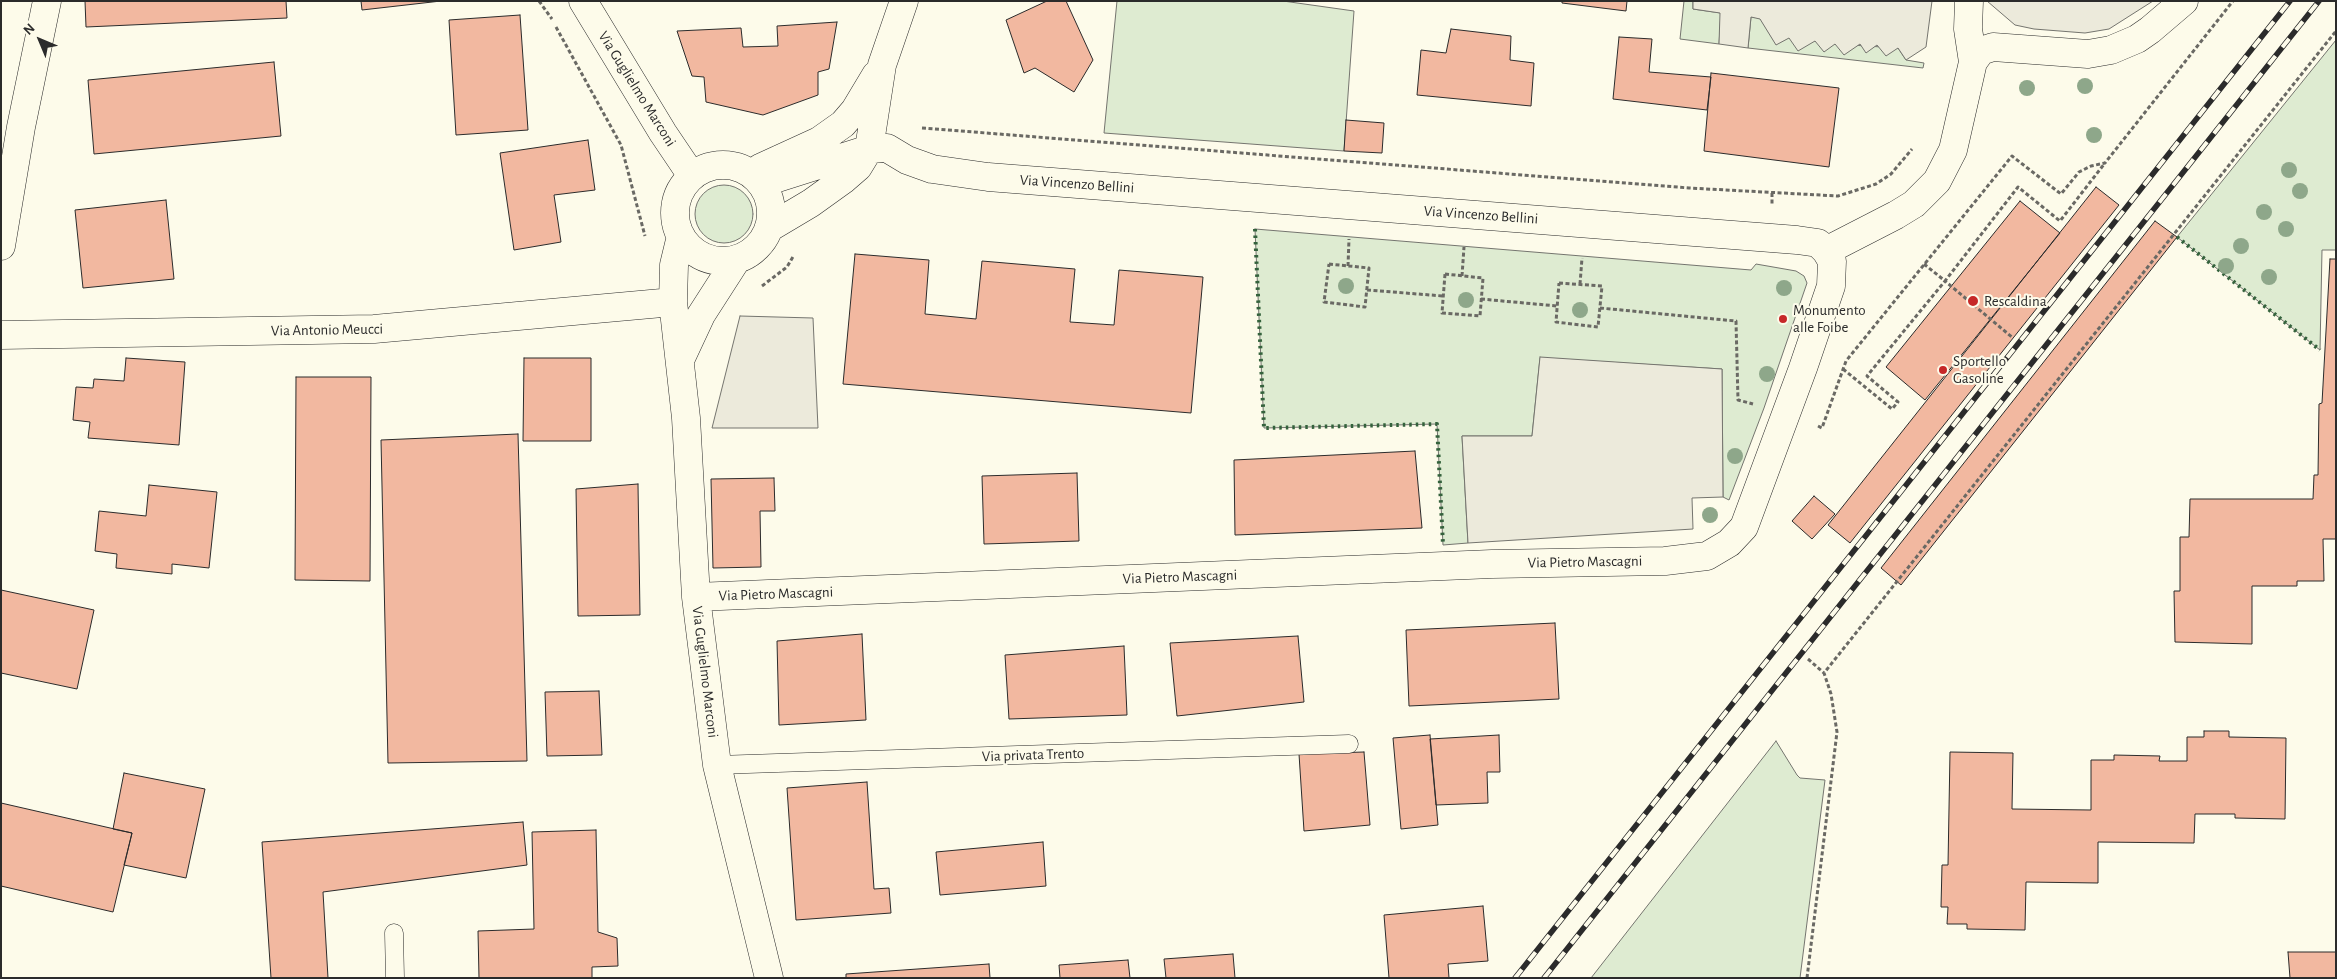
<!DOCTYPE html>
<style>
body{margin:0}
#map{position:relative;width:2337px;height:979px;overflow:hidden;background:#fdfbea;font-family:"Alegreya Sans",sans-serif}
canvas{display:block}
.frame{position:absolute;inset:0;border:2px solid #2b2b2b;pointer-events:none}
.north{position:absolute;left:15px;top:15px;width:50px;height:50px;-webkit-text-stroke:4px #fdfbea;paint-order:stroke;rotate:315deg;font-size:14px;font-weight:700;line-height:20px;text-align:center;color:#2b2b2b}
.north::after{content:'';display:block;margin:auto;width:18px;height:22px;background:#2b2b2b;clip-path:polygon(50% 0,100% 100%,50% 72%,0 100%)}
</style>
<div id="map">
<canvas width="2337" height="979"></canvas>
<div class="frame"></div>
<div class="north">N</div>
</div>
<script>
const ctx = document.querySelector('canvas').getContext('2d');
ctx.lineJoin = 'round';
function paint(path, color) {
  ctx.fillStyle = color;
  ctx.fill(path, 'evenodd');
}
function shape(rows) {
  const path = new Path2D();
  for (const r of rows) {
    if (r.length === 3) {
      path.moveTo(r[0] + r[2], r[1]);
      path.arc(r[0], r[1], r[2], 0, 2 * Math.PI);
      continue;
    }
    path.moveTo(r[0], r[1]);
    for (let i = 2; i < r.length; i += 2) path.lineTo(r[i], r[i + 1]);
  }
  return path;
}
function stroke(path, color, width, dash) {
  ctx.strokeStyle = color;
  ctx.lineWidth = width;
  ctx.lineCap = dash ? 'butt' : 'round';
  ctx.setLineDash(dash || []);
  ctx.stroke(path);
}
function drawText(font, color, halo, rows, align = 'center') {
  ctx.font = font + ' "Alegreya Sans",sans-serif';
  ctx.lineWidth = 4;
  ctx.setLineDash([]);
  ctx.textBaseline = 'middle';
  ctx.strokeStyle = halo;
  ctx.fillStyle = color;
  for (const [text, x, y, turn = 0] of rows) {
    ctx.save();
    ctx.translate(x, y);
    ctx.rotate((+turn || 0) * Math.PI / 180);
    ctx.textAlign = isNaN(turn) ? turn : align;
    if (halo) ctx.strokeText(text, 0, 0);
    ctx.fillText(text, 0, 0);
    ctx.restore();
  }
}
const green = shape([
 [1117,1,1283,1,1354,11,1344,151,1104,133,1117,1],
 [1684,1,1693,1,1693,9,1721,13,1719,44,1680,39,1684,1],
 [1751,17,1760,18,1776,44,1789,37,1835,44,1898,48,1906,60,1924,63,1923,68,1748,48,1751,17],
 [2336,40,2336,250,2322,250,2320,350,2177,237,2336,40],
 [724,214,29],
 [1255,229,1751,270,1756,264,1796,271,1804,276,1807,283,1764,408,1729,500,1723,497,1722,369,1540,358,1532,436,1462,436,1468,543,1443,545,1437,424,1264,428,1255,229],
 [1776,741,1797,775,1800,778,1825,780,1800,978,1591,978,1776,741]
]);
paint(green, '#deebd1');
stroke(green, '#74746e', 1);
const parking = shape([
 [1693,1,1932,1,1926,47,1906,60,1898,48,1886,56,1877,45,1866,53,1860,44,1844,55,1835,44,1824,52,1815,41,1798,51,1789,38,1776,45,1760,19,1751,17,1748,48,1719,44,1720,13,1693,9,1693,1],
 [1987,1,2153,1,2109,29,2085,33,2034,29,2015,25,1987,1],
 [740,316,813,318,818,428,712,428,740,316],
 [1540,357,1722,369,1723,497,1692,498,1693,529,1468,543,1462,436,1532,436,1540,357]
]);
paint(parking, '#eceadb');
stroke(parking, '#74746e', 1);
const building = shape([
 [85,1,286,1,287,18,86,27,85,1],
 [361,1,441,1,362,10,361,1],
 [1047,1,1066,1,1093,60,1074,92,1035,68,1024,73,1006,20,1047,1],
 [1562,1,1627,1,1626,11,1562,3,1562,1],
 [520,15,528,130,456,135,449,20,520,15],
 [837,22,829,69,818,72,818,95,763,115,706,102,704,77,692,76,677,31,741,28,743,47,778,46,777,26,837,22],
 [1451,29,1511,36,1510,60,1534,63,1531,106,1417,95,1421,50,1446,53,1451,29],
 [1619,37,1652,39,1649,72,1711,77,1707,110,1613,99,1619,37],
 [274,62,281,136,94,154,88,80,274,62],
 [1711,73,1839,88,1829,167,1704,151,1711,73],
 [1346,120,1384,123,1382,153,1344,151,1346,120],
 [588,140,595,190,554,195,561,242,514,250,500,153,588,140],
 [2096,187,2119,205,1850,543,1828,525,2096,187],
 [166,200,174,279,83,288,75,210,166,200],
 [2020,201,2060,233,1925,400,1886,367,2020,201],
 [2155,221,2177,237,1901,585,1881,568,2155,221],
 [855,254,929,260,925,314,976,319,982,261,1075,269,1070,322,1114,325,1119,270,1203,277,1191,413,843,384,855,254],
 [2330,259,2336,259,2336,539,2323,539,2324,581,2297,581,2297,586,2252,586,2252,644,2175,642,2174,591,2180,591,2180,537,2189,537,2190,499,2313,499,2314,475,2318,475,2319,404,2322,403,2330,259],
 [126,358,185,362,179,445,88,438,90,422,73,420,76,387,93,388,94,379,124,381,126,358],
 [524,358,591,358,591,441,523,441,524,358],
 [296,377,371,377,370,581,295,580,296,377],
 [518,434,527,761,388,763,381,440,518,434],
 [1415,451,1422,528,1235,535,1234,460,1415,451],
 [1077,473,1079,541,984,544,982,476,1077,473],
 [774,478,775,511,760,511,761,567,713,568,711,479,774,478],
 [638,484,640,615,578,616,576,489,638,484],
 [149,485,217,492,209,568,172,564,172,574,116,568,117,554,95,551,99,511,146,516,149,485],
 [1814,496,1835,514,1812,539,1792,521,1814,496],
 [1,590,94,610,77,689,1,673,1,590],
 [1555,623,1559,699,1409,706,1406,630,1555,623],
 [862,634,866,720,779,725,777,641,862,634],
 [1298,636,1304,702,1177,716,1170,643,1298,636],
 [1124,646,1127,715,1009,719,1005,655,1124,646],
 [599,691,602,755,547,756,545,692,599,691],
 [2204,731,2229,731,2229,737,2286,738,2285,819,2235,818,2235,814,2195,814,2194,843,2098,842,2098,883,2026,882,2025,930,1967,929,1967,924,1947,924,1948,907,1941,907,1942,865,1948,865,1950,752,2013,753,2012,809,2091,810,2091,760,2114,760,2114,755,2160,756,2159,761,2187,761,2187,737,2204,737,2204,731],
 [1430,735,1438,825,1401,829,1393,738,1430,735],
 [1499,735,1500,772,1487,772,1488,803,1436,805,1430,739,1499,735],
 [1364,752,1370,825,1304,831,1299,754,1364,752],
 [124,773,205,789,186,878,124,865,132,833,113,829,124,773],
 [867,782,874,889,889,888,891,913,796,920,787,788,867,782],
 [1,803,132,833,113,912,1,886,1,803],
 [523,822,527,865,323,892,328,978,271,978,262,842,523,822],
 [596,830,598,932,617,938,618,966,592,967,592,978,479,978,478,931,534,929,532,832,596,830],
 [1043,842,1046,886,940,895,936,852,1043,842],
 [1483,906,1488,961,1448,964,1449,978,1389,978,1384,915,1483,906],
 [2288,952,2336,952,2336,978,2290,978,2288,952],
 [1233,954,1235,978,1166,978,1164,959,1233,954],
 [1128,960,1130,978,1060,978,1059,965,1128,960],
 [989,964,990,978,846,978,846,974,989,964]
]);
paint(building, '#f2b8a0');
stroke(building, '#2b2b2b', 1);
const service = shape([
 [717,765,1349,744],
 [394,933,395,978]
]);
const minor = shape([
 [583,1,663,133,692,176],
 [1969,1,1968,29,1973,62],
 [723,213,48],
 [760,168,819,141,843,124,855,110,876,75],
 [769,228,811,203,843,180,858,167,869,149,882,65,904,1],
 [681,236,674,265,673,302,686,418,696,597,717,765,769,978],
 [1,246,21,127,47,1],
 [1826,251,1896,215,1914,204,1937,181,1953,150,1973,62,1981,51,1993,47,2088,54,2111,50,2137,39,2150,30,2184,1],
 [1,335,374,329,673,302],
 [680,360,701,315,737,259],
 [696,597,1492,564,1665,561,1707,556,1729,543,1744,527,1803,368,1831,286,1832,261,1826,251,1818,243,1797,240,988,177,932,169,907,160,887,148,869,149,762,183]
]);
stroke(service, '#2b2b2b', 19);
stroke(minor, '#2b2b2b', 29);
stroke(shape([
 [539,1,552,19],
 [556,27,621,145,645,236],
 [922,128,1689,188,1838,196,1876,184,1891,174,1912,149],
 [1772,193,1772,205],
 [1329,264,1369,268,1365,307,1324,302,1329,264],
 [1924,264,1945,281,2018,187,2060,221,2105,163],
 [1348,266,1349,239],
 [1445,274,1483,278,1480,316,1442,313,1445,274],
 [1462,276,1464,247],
 [1559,283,1602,286,1598,327,1556,322,1559,283],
 [1580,284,1582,258],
 [762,286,787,267,794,255],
 [1367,290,1443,296],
 [1481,299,1557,306],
 [1600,308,1736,321,1738,400,1753,404],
 [1843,369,1892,409,1898,402,1867,376,1945,281,2013,338],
 [1818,426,1822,428,1846,361,2012,156,2061,194,2079,172,2091,166,2105,163,2233,1],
 [1808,659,1824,673],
 [1807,978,1837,732,1831,694,1824,673,2336,31]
]), '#6a6964', 3, [4, 2.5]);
stroke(service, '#fdfbea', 18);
stroke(minor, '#fdfbea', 28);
const rail = shape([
 [1515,978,2290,1],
 [1544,978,2319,1]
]);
stroke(rail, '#2b2b2b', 5.5);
stroke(rail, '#fdfbea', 4, [11]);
stroke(shape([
 [1255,229,1264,428,1437,424,1443,545],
 [2177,237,2320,350]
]), '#34623c', 4, [2.5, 4]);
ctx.fillStyle = '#8ea78a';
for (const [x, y] of [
 [2085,86],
 [2027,88],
 [2094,135],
 [2289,170],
 [2300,191],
 [2264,212],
 [2286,229],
 [2241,246],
 [2226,266],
 [2269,277],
 [1346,286],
 [1784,288],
 [1466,300],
 [1580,310],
 [1767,374],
 [1735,456],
 [1710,515]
]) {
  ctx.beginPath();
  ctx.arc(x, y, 8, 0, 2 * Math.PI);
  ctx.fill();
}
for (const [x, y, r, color] of [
 [1973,301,6,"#c62828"],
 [1783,319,5,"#c62828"],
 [1943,370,5,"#c62828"]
]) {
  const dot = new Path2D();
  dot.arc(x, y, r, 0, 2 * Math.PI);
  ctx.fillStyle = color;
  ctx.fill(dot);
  stroke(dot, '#fdfbea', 2);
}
drawText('15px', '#2b2b2b', '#fdfbea', [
 ["Via Guglielmo Marconi",637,89,58],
 ["Via Vincenzo Bellini",1077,184,4],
 ["Via Vincenzo Bellini",1481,215,4],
 ["Via Antonio Meucci",327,330,-1],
 ["Via Pietro Mascagni",1585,562,-1],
 ["Via Pietro Mascagni",1180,577,-2],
 ["Via Pietro Mascagni",776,594,-2],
 ["Via Guglielmo Marconi",705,672,83],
 ["Via privata Trento",1033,755,-2]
]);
drawText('15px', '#2b2b2b', '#fdfbea', [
 ["Rescaldina",1984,301],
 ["Monumento",1793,310],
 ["alle Foibe",1793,327],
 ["Sportello",1953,361],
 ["Gasoline",1953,378]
], 'left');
</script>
